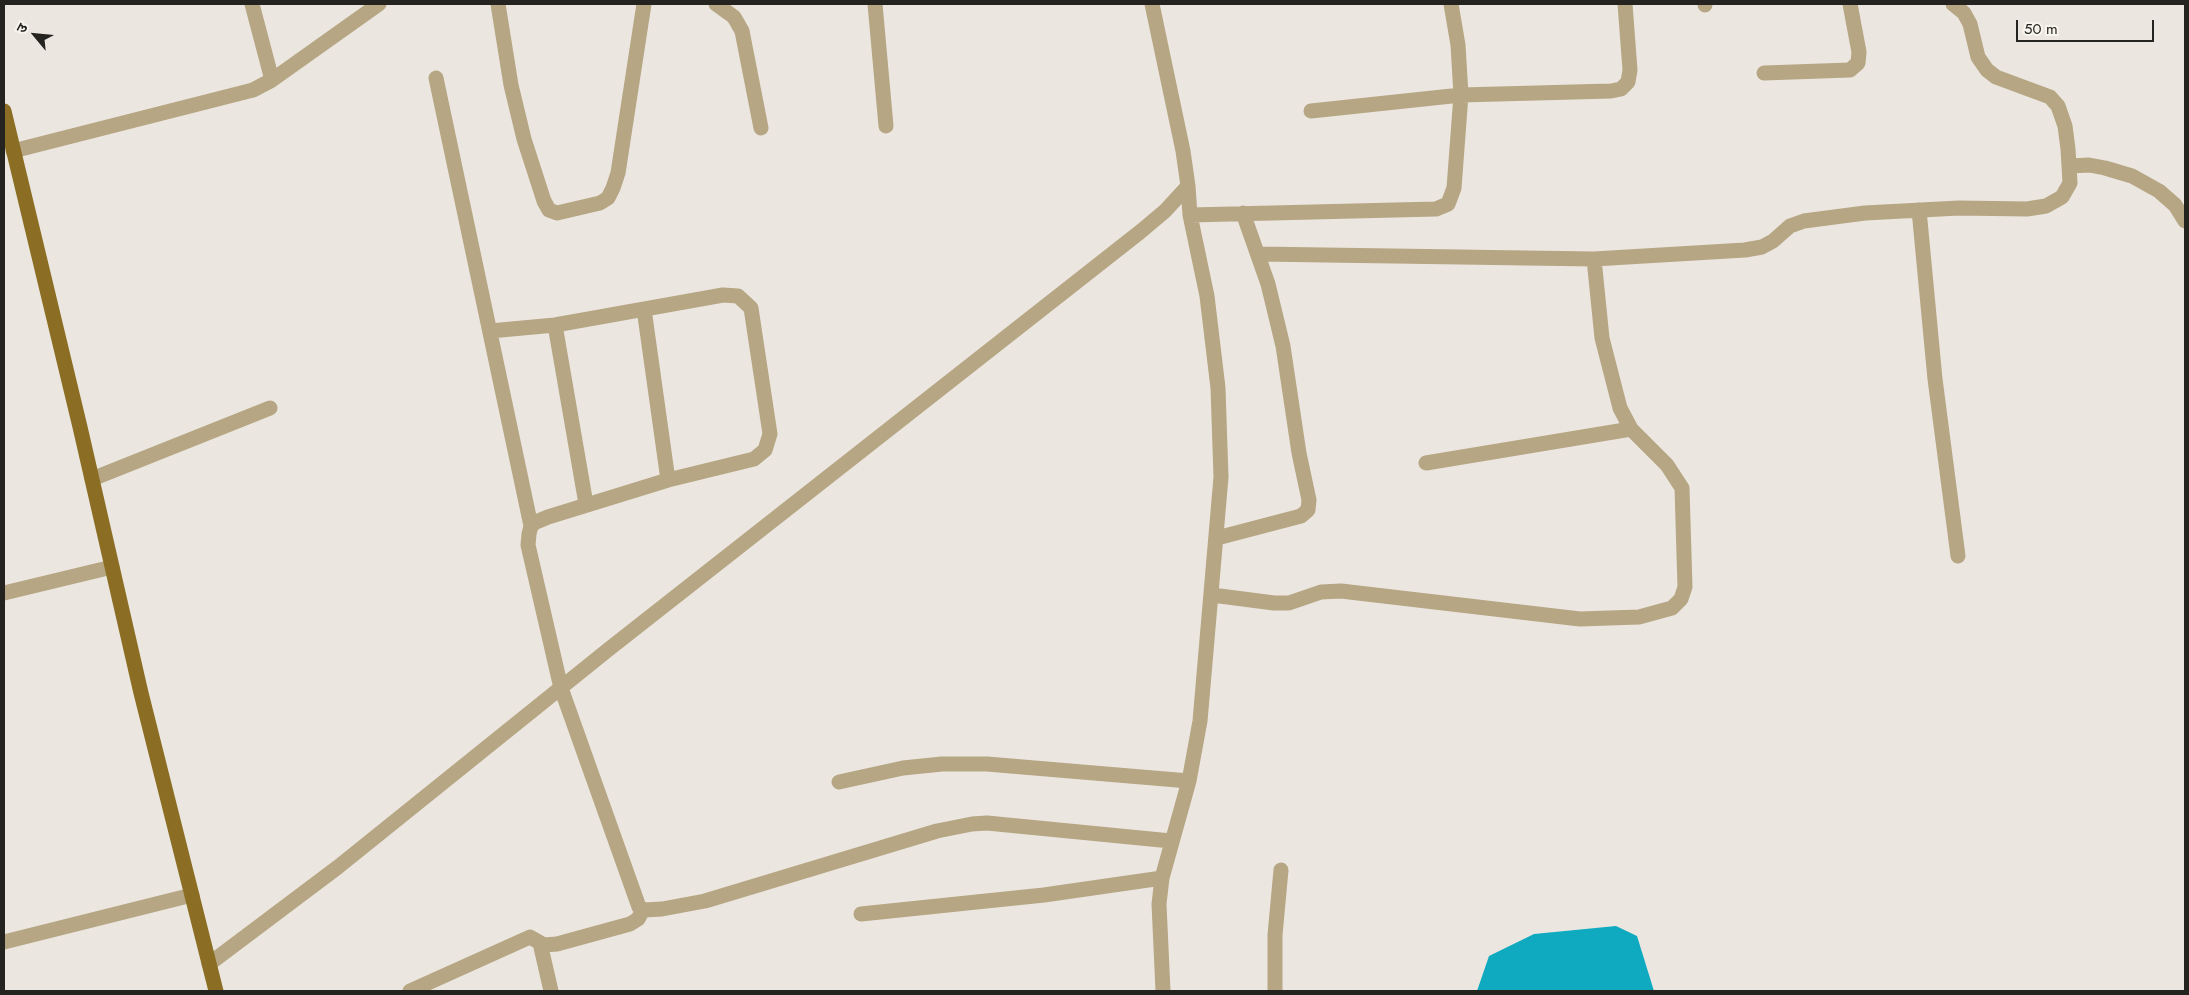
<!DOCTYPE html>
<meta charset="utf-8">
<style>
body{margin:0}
#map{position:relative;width:2189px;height:995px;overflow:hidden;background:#ebe7e0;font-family:Jost,"Noto Sans Devanagari",sans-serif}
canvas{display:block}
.frame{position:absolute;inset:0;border:5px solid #242320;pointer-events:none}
.north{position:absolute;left:10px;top:10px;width:50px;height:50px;-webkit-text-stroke:4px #f8f5ed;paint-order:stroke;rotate:298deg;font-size:14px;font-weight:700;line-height:20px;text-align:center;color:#242320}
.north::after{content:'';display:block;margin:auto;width:18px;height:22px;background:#242320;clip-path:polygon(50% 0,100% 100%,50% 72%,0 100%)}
.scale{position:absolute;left:2016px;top:20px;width:138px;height:22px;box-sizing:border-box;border:2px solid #242320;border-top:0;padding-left:6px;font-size:15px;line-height:18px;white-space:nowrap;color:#242320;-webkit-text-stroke:4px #f8f5ed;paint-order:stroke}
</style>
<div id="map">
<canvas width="2189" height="995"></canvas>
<div class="frame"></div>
<div class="north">उ</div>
<div class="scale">50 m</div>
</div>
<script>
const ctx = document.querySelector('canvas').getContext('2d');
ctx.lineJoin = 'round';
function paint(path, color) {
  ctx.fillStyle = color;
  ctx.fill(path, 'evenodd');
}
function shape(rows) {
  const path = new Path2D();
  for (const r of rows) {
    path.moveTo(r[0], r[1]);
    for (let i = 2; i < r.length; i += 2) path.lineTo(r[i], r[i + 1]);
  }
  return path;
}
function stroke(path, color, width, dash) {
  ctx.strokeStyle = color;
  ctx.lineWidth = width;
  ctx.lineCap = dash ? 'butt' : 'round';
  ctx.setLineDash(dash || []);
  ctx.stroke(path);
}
paint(shape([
 [1616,926,1637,936,1654,991,1477,991,1489,956,1534,934]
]), '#0faabf');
stroke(shape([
 [252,4,272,80],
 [498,4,511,85,524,139,544,201,549,210,557,213,600,203,608,198,613,188,618,173,644,4],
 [716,4,734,17,742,31,761,128],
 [875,4,886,126],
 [1705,4,1705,5],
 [1764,73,1850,70,1858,63,1859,52,1850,4],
 [436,78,531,526],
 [1311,111,1461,95,1611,91,1621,89,1628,82,1630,70,1625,4],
 [13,151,253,90,272,80,379,4],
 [2070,166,2089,165,2105,168,2132,176,2159,191,2175,205,2185,221],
 [1919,210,1935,379,1958,556],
 [1190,215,1436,209,1448,204,1454,188,1461,95,1458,45,1451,4],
 [1258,254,1594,259,1745,250,1762,247,1773,241,1790,226,1804,221,1865,213,1959,208,2027,209,2046,206,2062,197,2070,183,2068,149,2065,126,2058,106,2050,97,1996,77,1987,70,1978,57,1970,24,1964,13,1953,4],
 [644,309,668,480],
 [555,325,586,504],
 [490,331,555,325,723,295,738,296,751,308,770,434,765,450,754,459,668,480,548,517,536,522,531,526,529,534,528,545,561,688,639,907,644,910,662,909,705,901,937,831,972,824,987,823,1171,841],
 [1426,463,1631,429],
 [92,479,270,408],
 [1217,538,1301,516,1308,510,1309,500,1299,453,1283,346,1268,284,1243,213],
 [4,593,112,567],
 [1212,595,1274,603,1289,603,1321,592,1341,591,1580,619,1639,617,1672,608,1681,599,1685,587,1682,488,1667,465,1631,429,1620,408,1602,338,1594,259],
 [839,782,903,768,942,764,987,764,1189,781],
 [861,914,1044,895,1162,878],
 [4,942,192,895],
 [540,943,551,991],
 [209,964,338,867,609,649,1140,232,1165,211,1188,186,1183,151,1152,4],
 [410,991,530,937,544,945,557,944,630,924,638,919,643,910],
 [1163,991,1159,904,1162,878,1189,781,1200,721,1221,477,1218,388,1207,296,1190,215,1188,186],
 [1275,991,1275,935,1281,870]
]), '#b6a683', 15);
stroke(shape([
 [4,111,80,427,141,693,216,991]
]), '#8b6e23', 15);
</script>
